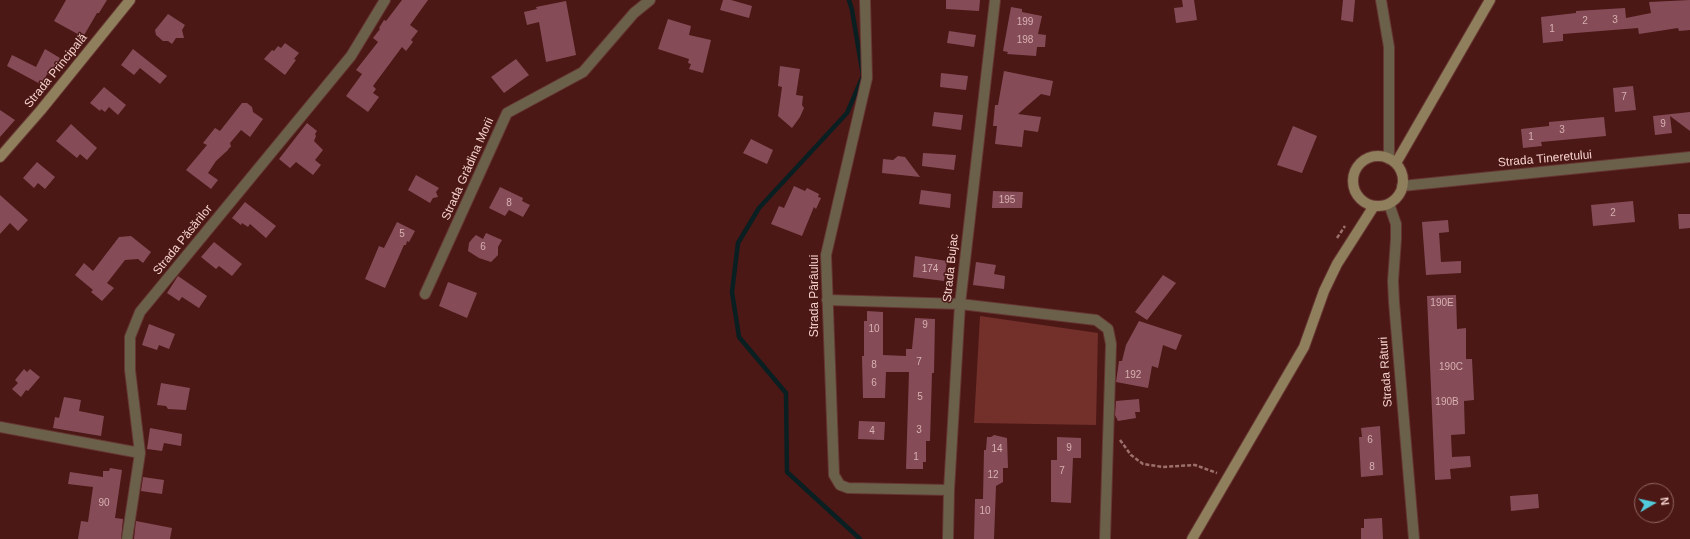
<!DOCTYPE html>
<meta charset="utf-8">
<style>
body{margin:0}
#map{position:relative;width:1690px;height:539px;overflow:hidden;background:#4b1815;font-family:Arial,sans-serif}
canvas{display:block}
.north{position:absolute;left:1634px;top:483px;width:40px;height:40px;box-sizing:border-box;background:#4b1815;border:1px solid #8f625f;border-radius:50%;rotate:81deg;font-size:11px;font-weight:700;line-height:16px;text-align:center;color:#f4d1cd}
.north::after{content:'';display:block;margin:auto;width:14px;height:18px;background:#52cbda;clip-path:polygon(50% 0,100% 100%,50% 72%,0 100%)}
</style>
<div id="map">
<canvas width="1690" height="539"></canvas>
<div class="north">N</div>
</div>
<script>
const ctx = document.querySelector('canvas').getContext('2d');
ctx.lineJoin = 'round';
function paint(path, color) {
  ctx.fillStyle = color;
  ctx.fill(path, 'evenodd');
}
function shape(rows) {
  const path = new Path2D();
  for (const r of rows) {
    if (r.length === 3) {
      path.moveTo(r[0] + r[2], r[1]);
      path.arc(r[0], r[1], r[2], 0, 2 * Math.PI);
      continue;
    }
    path.moveTo(r[0], r[1]);
    for (let i = 2; i < r.length; i += 2) path.lineTo(r[i], r[i + 1]);
  }
  return path;
}
function stroke(path, color, width, dash) {
  ctx.strokeStyle = color;
  ctx.lineWidth = width;
  ctx.lineCap = dash ? 'butt' : 'round';
  ctx.setLineDash(dash || []);
  ctx.stroke(path);
}
function drawText(font, color, halo, rows, align = 'center') {
  ctx.font = font + ' Arial,sans-serif';
  ctx.lineWidth = 3;
  ctx.setLineDash([]);
  ctx.textBaseline = 'middle';
  ctx.strokeStyle = halo;
  ctx.fillStyle = color;
  for (const [text, x, y, turn = 0] of rows) {
    ctx.save();
    ctx.translate(x, y);
    ctx.rotate((+turn || 0) * Math.PI / 180);
    ctx.textAlign = isNaN(turn) ? turn : align;
    if (halo) ctx.strokeText(text, 0, 0);
    ctx.fillText(text, 0, 0);
    ctx.restore();
  }
}
paint(shape([
 [980,316,1098,333,1096,425,974,423]
]), '#732f2a');
stroke(shape([
 [849,0,852,10,863,76,847,113,759,208,738,243,732,292,739,337,786,393,787,472,860,539]
]), '#0a1f22', 4.5);
paint(shape([
 [66,0,107,0,99,13,97,13,83,37,54,21],
 [402,0,428,0,410,25,418,31,411,40,413,42,406,51,402,47,373,86,376,89,373,93,379,97,368,112,346,96,362,74,356,70,378,42,373,38,380,29,379,28,384,20,386,21],
 [723,0,731,0,752,6,749,18,720,10],
 [946,0,980,0,979,11,946,9],
 [1182,0,1194,0,1197,20,1176,23,1174,8,1183,7],
 [1343,0,1355,0,1353,22,1341,20],
 [1690,0,1690,30,1679,31,1678,28,1639,34,1638,28,1563,34,1563,41,1543,43,1541,17,1576,13,1576,11,1625,8,1626,18,1651,13,1649,2],
 [566,1,576,55,546,62,539,22,527,25,524,12,537,9,536,7],
 [1011,7,1022,9,1022,12,1042,16,1038,34,1046,35,1045,47,1037,47,1036,56,1007,54,1008,52,1003,51],
 [168,14,185,25,182,30,184,38,176,38,172,44,168,41,163,41,156,35,155,30],
 [668,19,691,26,689,35,711,40,703,73,689,69,691,64,688,63,689,59,658,49],
 [949,31,976,35,974,47,947,43],
 [285,43,299,53,294,59,296,60,285,75,264,59,272,50,274,51,278,46,281,48],
 [45,49,60,58,51,76,47,74,42,85,7,66,12,55,36,67],
 [133,49,167,76,160,84,140,68,134,75,121,65],
 [516,59,529,75,504,93,491,77],
 [780,66,800,69,796,95,803,96,802,105,804,108,800,117,792,128,778,116,782,87,778,86],
 [1004,71,1053,81,1050,96,1041,94,1018,114,1041,117,1038,132,1024,130,1022,147,995,144,997,126,993,126,995,105,998,105],
 [941,73,968,76,966,90,940,87],
 [1633,86,1636,110,1615,112,1613,88],
 [104,87,126,105,118,115,109,107,105,112,101,109,100,111,90,103],
 [242,103,247,103,252,107,253,112,263,119,250,137,241,130,230,143,231,147,229,148,228,150,216,161,208,173,218,180,211,189,186,170,207,145,203,143,215,128,220,131],
 [0,110,15,120,0,137],
 [934,112,963,115,961,130,932,126],
 [1690,112,1690,131,1670,116,1672,133,1655,135,1653,116],
 [1604,117,1606,136,1541,142,1542,146,1523,148,1521,129,1549,126,1549,122],
 [307,123,317,131,315,134,316,136,314,141,323,150,315,160,321,165,313,175,296,162,290,168,279,159],
 [71,124,97,148,87,160,80,154,77,158,56,141],
 [1293,126,1317,136,1302,173,1277,165],
 [751,139,773,150,767,164,743,153],
 [923,153,956,155,954,170,922,166],
 [898,156,905,157,920,177,882,173,883,159,893,160],
 [37,162,55,177,45,189,38,183,34,188,23,178],
 [416,175,439,188,436,192,438,197,433,198,430,203,408,190],
 [794,186,805,191,807,188,819,194,818,197,821,198,816,209,814,207,802,236,771,224,779,206,784,208],
 [500,187,523,198,522,201,530,205,523,217,509,210,505,216,489,208],
 [921,190,951,194,950,208,919,204],
 [993,191,1023,192,1022,208,992,208],
 [0,195,28,220,18,231,10,223,0,234],
 [1633,201,1635,222,1593,226,1591,205],
 [245,202,276,226,266,238,250,224,248,227,242,223,241,225,232,218],
 [1678,214,1690,214,1690,228,1679,229],
 [1448,220,1449,232,1439,233,1441,262,1461,261,1461,273,1426,275,1422,222],
 [397,222,415,231,409,242,407,241,406,245,404,245,385,288,365,279,379,246,384,248],
 [486,233,502,240,498,247,498,255,491,262,479,258,468,251,469,243,472,239,476,235,483,239],
 [131,236,151,252,143,263,138,259,125,260,107,283,114,288,102,301,91,292,93,290,75,275,84,263,93,271,119,237],
 [214,242,242,264,232,276,219,266,216,269,201,257],
 [915,256,947,261,944,281,913,277],
 [976,262,996,265,994,274,1005,276,1004,289,973,285],
 [1163,275,1176,283,1147,320,1135,312],
 [178,276,207,296,199,308,182,297,179,301,167,293],
 [448,282,477,293,467,318,439,306],
 [1456,295,1457,329,1466,328,1466,359,1472,359,1474,400,1464,401,1465,434,1451,435,1452,457,1470,456,1471,467,1450,469,1451,479,1435,480,1427,296],
 [867,311,883,312,883,355,906,356,906,349,912,349,915,318,935,319,934,373,932,373,930,441,926,441,926,462,923,462,923,469,906,469,909,372,886,372,885,398,863,398,862,356,864,356,864,321,867,321],
 [1139,321,1182,335,1176,350,1163,345,1158,368,1152,366,1148,388,1116,382,1119,361,1122,361,1126,345],
 [149,324,175,334,169,349,159,345,157,350,142,345],
 [24,369,27,372,30,369,40,377,28,391,26,390,21,397,12,389,18,383,15,380],
 [161,383,190,388,186,410,168,409,166,406,157,405],
 [64,397,81,400,79,411,104,416,101,436,53,428,55,417,59,418],
 [1139,399,1140,412,1135,412,1136,418,1118,421,1115,415,1116,401],
 [859,421,885,422,884,440,858,439],
 [1380,426,1383,475,1361,477,1359,437,1362,437,1361,428],
 [150,428,182,434,181,446,164,443,162,451,147,449],
 [994,435,1007,438,1008,468,1003,468,1003,482,996,486,994,539,974,539,975,499,983,499,984,450,986,450,987,437,991,437],
 [1057,437,1081,438,1081,458,1073,458,1071,503,1051,502,1051,460,1057,460],
 [110,468,122,470,115,518,123,519,121,539,78,539,81,521,88,522,93,487,68,484,70,472,103,477,103,471,109,471],
 [143,477,164,480,162,494,141,491],
 [1538,494,1539,508,1511,511,1510,496],
 [1382,518,1383,539,1361,539,1361,528,1364,528,1364,519],
 [136,521,172,528,170,539,134,539]
]), '#854c58');
const street = shape([
 [865,0,867,78,826,255,834,475,840,485,848,488,949,490],
 [1381,0,1389,47,1389,159],
 [1402,186,1690,157],
 [1389,204,1396,224,1396,239,1393,281,1394,302,1414,539],
 [425,294,507,113,583,72,634,13,650,0],
 [827,300,960,304,1096,320,1108,329,1111,344,1105,539],
 [0,427,140,453],
 [127,539,140,453,130,370,130,337,140,312,351,56,385,0],
 [948,539,949,490,960,304,995,0]
]);
const secondary = shape([
 [1378,181,25],
 [0,157,41,110,130,0],
 [1396,163,1490,0],
 [1192,539,1304,347,1324,291,1337,264,1374,206]
]);
stroke(street, '#663632', 12);
stroke(secondary, '#663632', 12);
stroke(shape([
 [1337,238,1345,226],
 [1120,440,1131,455,1143,464,1163,467,1195,465,1217,473]
]), '#9c706d', 2.5, [4, 2]);
stroke(street, '#6b614b', 10);
stroke(secondary, '#8f7f5c', 10);
drawText('10px', '#d8b0b0', null, [
 ["3",1615,20],
 ["2",1585,21],
 ["199",1025,22],
 ["1",1552,29],
 ["198",1025,40],
 ["7",1624,97],
 ["9",1663,124],
 ["3",1562,130],
 ["1",1531,137],
 ["195",1007,200],
 ["8",509,203],
 ["2",1613,213],
 ["5",402,234],
 ["6",483,247],
 ["174",930,269],
 ["190E",1442,303],
 ["9",925,325],
 ["10",874,329],
 ["7",919,362],
 ["8",874,365],
 ["190C",1451,367],
 ["192",1133,375],
 ["6",874,383],
 ["5",920,397],
 ["190B",1447,402],
 ["3",919,430],
 ["4",872,431],
 ["6",1370,440],
 ["9",1069,448],
 ["14",997,449],
 ["1",916,457],
 ["8",1372,467],
 ["7",1062,471],
 ["12",993,475],
 ["90",104,503],
 ["10",985,511]
]);
drawText('12px', '#f4d1cd', '#4b1815', [
 ["Strada Principală",56,71,-51],
 ["Strada Tineretului",1545,159,-5],
 ["Strada Grădina Morii",468,169,-66],
 ["Strada Păsărilor",183,240,-51],
 ["Strada Bujac",951,268,-84],
 ["Strada Pârâului",815,296,-90],
 ["Strada Râturi",1386,372,-94]
]);
</script>
